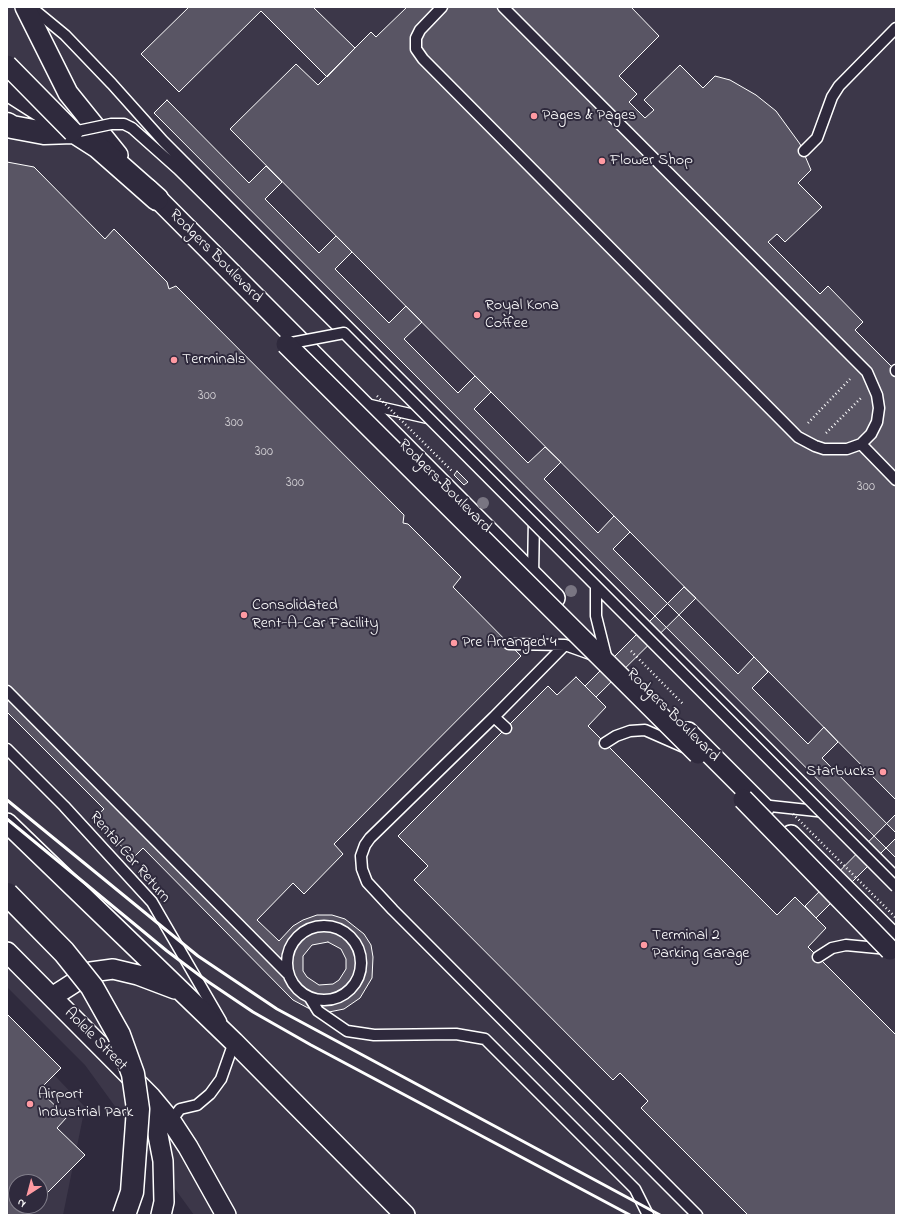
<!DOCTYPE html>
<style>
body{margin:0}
#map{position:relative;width:903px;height:1222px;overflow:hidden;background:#2f2a3d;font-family:"Indie Flower",sans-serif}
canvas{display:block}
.frame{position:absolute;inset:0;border:8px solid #fff;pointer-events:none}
.north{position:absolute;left:8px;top:1174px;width:40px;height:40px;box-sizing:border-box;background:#2f2a3d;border:1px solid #827f8b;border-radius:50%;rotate:216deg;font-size:11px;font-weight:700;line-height:16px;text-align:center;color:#fff}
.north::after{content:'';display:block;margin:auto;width:14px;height:18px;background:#ff9aa2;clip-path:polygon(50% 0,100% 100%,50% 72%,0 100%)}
</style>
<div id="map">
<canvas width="903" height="1222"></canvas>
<div class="frame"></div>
<div class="north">N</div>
</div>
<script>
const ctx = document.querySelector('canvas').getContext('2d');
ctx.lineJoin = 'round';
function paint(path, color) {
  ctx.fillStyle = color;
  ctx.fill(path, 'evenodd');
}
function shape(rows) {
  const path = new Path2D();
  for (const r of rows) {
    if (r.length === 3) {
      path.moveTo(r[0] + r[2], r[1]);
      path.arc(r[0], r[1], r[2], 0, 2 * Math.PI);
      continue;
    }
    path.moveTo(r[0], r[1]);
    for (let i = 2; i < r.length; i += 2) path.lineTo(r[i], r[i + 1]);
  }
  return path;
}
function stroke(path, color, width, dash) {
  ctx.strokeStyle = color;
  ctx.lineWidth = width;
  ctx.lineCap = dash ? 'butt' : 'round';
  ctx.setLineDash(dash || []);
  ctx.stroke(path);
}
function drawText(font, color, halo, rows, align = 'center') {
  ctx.font = font + ' "Indie Flower",sans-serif';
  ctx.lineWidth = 4;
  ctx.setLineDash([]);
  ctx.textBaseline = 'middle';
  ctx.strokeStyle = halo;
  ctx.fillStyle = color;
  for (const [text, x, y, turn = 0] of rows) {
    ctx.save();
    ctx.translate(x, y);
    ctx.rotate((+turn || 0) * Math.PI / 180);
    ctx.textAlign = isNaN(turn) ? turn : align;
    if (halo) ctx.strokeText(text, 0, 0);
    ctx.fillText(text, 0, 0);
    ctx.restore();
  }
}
paint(shape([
 [7,7,896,7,896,1215,194,1215,85,1065,7,987],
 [7,1026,85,1107,63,1215,7,1215],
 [16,1182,40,1182,40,1206,16,1206]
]), '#3c3749');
const building = shape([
 [189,7,313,7,355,48,327,77,261,11,179,92,141,54,189,7],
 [407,7,631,7,659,36,619,76,637,94,629,102,645,118,654,110,644,100,680,65,703,88,715,76,730,80,756,95,776,111,800,144,811,170,798,183,822,207,785,242,777,234,768,242,820,294,828,286,863,322,855,330,896,371,896,800,230,129,296,64,318,85,371,32,376,37,407,7],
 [167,100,249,183,266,166,282,182,265,199,319,253,336,236,352,252,335,269,389,323,406,306,422,322,404,339,458,393,475,376,491,392,474,409,528,463,545,447,561,462,544,479,598,533,614,516,630,532,613,549,738,674,754,657,761,664,768,672,752,688,808,744,824,727,838,742,822,758,896,833,896,858,154,113,167,100],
 [7,162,34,167,105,239,114,229,167,282,169,289,176,286,404,515,403,523,408,524,461,577,453,587,521,656,334,844,343,854,304,894,293,883,257,920,279,941,293,926,303,920,317,915,332,915,345,919,364,934,371,945,373,957,372,978,360,998,344,1009,329,1012,318,1011,308,1008,293,1000,143,848,133,858,94,818,104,809,7,712,7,162],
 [328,942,341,949,346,959,346,969,339,980,333,984,319,985,307,977,303,971,303,956,312,945,328,942],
 [457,471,468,482,464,485,454,475,457,471],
 [684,587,696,598,596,697,585,686,684,587],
 [576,677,606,707,588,726,777,915,795,897,826,928,808,947,896,1035,896,1215,748,1215,641,1108,648,1101,620,1073,613,1080,414,880,428,866,398,836,548,686,557,695,576,677],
 [896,814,896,838,816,918,805,906,896,814],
 [7,1014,61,1068,39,1090,67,1117,57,1128,85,1155,40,1200,40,1182,16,1182,16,1206,34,1206,26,1215,7,1215,7,1014]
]);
paint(building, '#595564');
stroke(building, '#fff', 1);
const service = shape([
 [31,7,65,35,112,84,163,141,896,877],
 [442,7,420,30,416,38,416,49,423,59,798,437,815,446,824,449,847,449,861,444,871,434,877,422,879,408,877,395,867,372,503,7],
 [132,128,178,169,344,333],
 [804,151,817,138,832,97,839,86,896,28],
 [896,371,896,370],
 [366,404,432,419],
 [861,444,896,480],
 [533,576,534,518],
 [509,644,565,645,593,655],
 [7,691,288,974],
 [494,717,565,645],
 [506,728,494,717,370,838,365,845,361,856,362,869,367,882,393,910,697,1215],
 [605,743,616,736,630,731,645,730,686,748],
 [7,749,64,806,152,902,221,1021],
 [761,805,826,812],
 [324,963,37],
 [818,957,832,948,846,945,888,949],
 [310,998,318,1011,347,1031,374,1035,456,1034,485,1039,635,1189,648,1215],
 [171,1121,180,1109,197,1105,210,1094,221,1079,234,1042,232,1040]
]);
const minor = shape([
 [25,7,68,93,118,155],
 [148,189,555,598],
 [688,732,764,808],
 [7,823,234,1042,405,1215],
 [791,835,896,940],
 [7,952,151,1097,171,1121,188,1147,226,1215],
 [52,997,91,972,113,969,138,975,175,989],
 [151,1099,163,1161,164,1202,161,1215]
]);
const motorway = shape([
 [7,89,98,147,157,199],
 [7,124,12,127,44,133,73,132]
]);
stroke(service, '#fff', 13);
stroke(minor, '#fff', 22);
stroke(motorway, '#fff', 25);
stroke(shape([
 [808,423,850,379],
 [826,433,861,398]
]), '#fff', 2.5, [1, 3]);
stroke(service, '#2f2a3d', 10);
stroke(minor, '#2f2a3d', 19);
stroke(motorway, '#2f2a3d', 22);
stroke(shape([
 [7,800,198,956,277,1009,660,1215],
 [7,819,167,951,207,981,253,1012,311,1045,630,1215]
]), '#fff', 3);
const serviceBridge = shape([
 [73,132,111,124,124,124,132,128],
 [286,344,344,333,896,887],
 [596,586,596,616,607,660]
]);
const minorBridge = shape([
 [7,65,73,132],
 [286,344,698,754],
 [743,799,890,950]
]);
const motorwayBridge = shape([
 [7,894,64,952,92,987,119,1035,133,1074,138,1109,132,1192,124,1215]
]);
stroke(serviceBridge, '#fff', 13, []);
stroke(minorBridge, '#fff', 22, []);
stroke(motorwayBridge, '#fff', 25, []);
stroke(shape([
 [377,396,452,471],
 [631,651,684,705],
 [793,814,896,918]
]), '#fff', 2.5, [1, 3]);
stroke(serviceBridge, '#2f2a3d', 10);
stroke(minorBridge, '#2f2a3d', 19);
stroke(motorwayBridge, '#2f2a3d', 22);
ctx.fillStyle = '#797582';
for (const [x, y] of [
 [483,503],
 [571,591]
]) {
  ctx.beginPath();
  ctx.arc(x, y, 6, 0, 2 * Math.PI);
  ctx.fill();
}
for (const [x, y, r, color] of [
 [534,116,4,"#ff9aa2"],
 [602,161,4,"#ff9aa2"],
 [477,315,4,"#ff9aa2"],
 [174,360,4,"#ff9aa2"],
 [244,615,4,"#ff9aa2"],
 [454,643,4,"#ff9aa2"],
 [883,772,4,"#ff9aa2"],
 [644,945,4,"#ff9aa2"],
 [30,1104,4,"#ff9aa2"]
]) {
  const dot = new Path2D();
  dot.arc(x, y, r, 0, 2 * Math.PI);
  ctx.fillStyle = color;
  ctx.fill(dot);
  stroke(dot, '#2f2a3d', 1.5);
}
drawText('14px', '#d6d4d8', null, [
 ["300",207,397],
 ["300",234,424],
 ["300",264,453],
 ["300",295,484],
 ["300",866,488]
]);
drawText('16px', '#fff', '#2f2a3d', [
 ["Pages & Pages",542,116],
 ["Flower Shop",610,161],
 ["Royal Kona",485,306],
 ["Coffee",485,324],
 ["Terminals",182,360],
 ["Consolidated",252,606],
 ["Rent-A-Car Facility",252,624],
 ["Pre Arranged 4",462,643],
 ["Starbucks",875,772,"right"],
 ["Terminal 2",652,936],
 ["Parking Garage",652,954],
 ["Airport",38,1095],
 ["Industrial Park",38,1113]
], 'left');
drawText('16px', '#fff', '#2f2a3d', [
 ["Rodgers Boulevard",215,257,45],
 ["Rodgers Boulevard",444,487,45],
 ["Rodgers Boulevard",672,716,45],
 ["Rental Car Return",129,858,49],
 ["Aolele Street",95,1040,45]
]);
</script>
